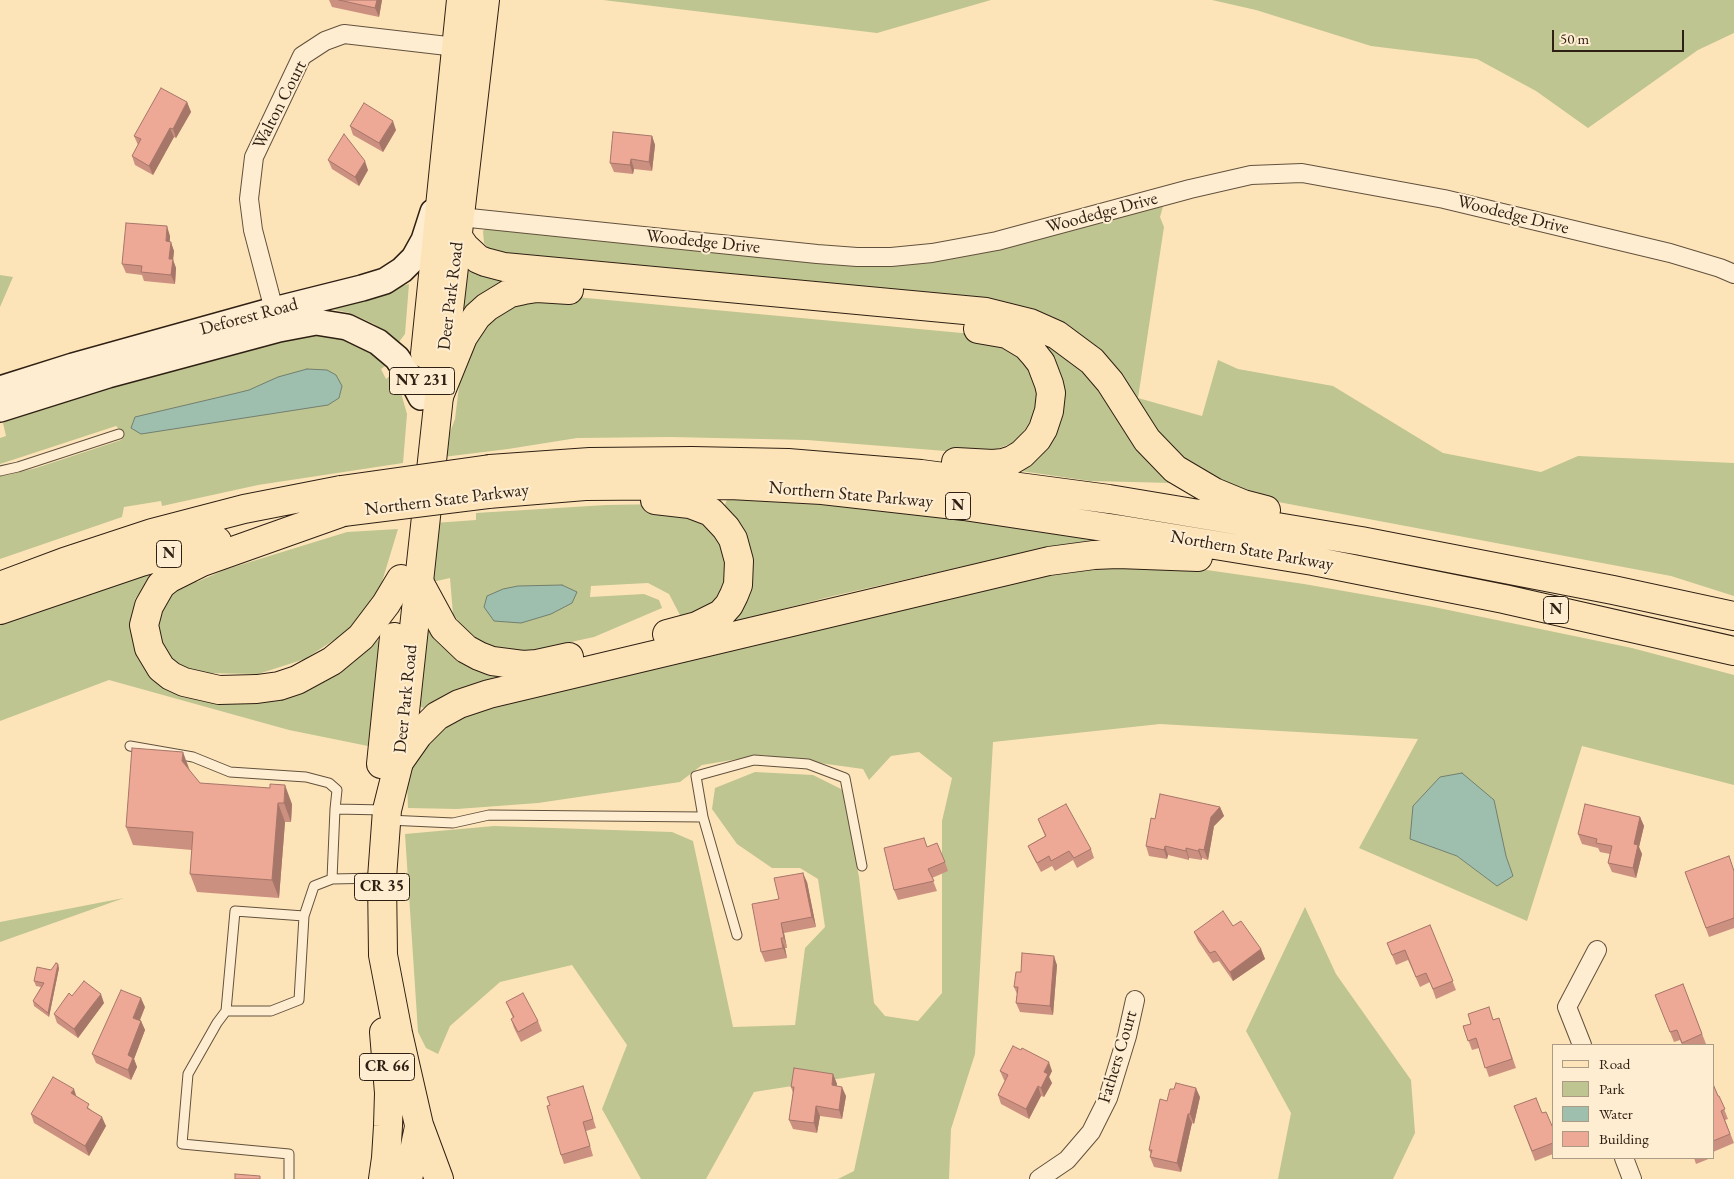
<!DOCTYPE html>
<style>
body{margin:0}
#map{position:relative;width:1734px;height:1179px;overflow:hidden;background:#fde4b8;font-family:"EB Garamond",serif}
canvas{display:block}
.legend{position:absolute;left:1552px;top:1044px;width:162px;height:115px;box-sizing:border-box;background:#feedd1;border:1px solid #ab9b85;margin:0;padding:6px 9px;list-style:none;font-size:15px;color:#2f2014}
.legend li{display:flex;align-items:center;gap:10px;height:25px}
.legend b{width:25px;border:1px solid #ab9b85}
.scale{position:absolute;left:1552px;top:30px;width:132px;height:22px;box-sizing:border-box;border:2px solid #2f2014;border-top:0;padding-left:6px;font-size:15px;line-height:18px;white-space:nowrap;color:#2f2014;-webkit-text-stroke:4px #feedd1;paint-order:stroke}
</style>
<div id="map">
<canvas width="1734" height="1179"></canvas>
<ul class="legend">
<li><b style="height:6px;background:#fde4b8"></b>Road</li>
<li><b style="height:14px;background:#bec590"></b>Park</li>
<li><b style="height:14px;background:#9fbfae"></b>Water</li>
<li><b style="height:14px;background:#eda896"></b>Building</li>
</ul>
<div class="scale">50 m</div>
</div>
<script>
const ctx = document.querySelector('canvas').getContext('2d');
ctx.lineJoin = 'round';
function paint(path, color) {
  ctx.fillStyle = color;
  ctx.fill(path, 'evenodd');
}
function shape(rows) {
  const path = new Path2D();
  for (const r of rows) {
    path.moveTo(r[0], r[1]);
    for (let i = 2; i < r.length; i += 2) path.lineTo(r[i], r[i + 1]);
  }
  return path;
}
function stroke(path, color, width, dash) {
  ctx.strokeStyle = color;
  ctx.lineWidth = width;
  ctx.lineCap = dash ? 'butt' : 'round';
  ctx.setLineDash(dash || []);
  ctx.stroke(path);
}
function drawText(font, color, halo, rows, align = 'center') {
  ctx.font = font + ' "EB Garamond",serif';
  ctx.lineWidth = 4;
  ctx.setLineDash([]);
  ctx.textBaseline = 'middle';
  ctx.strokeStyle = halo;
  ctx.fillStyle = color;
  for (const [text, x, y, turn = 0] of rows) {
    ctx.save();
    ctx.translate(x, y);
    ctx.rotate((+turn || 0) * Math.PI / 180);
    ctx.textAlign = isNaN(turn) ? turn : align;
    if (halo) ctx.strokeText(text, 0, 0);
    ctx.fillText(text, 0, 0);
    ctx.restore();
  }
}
paint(shape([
 [603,0,991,0,877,33],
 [1212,0,1734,0,1734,33,1698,50,1588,128,1536,91,1477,59,1371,46,1256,10],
 [1164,203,1160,217,1164,227,1138,398,1202,416,1218,360,1238,369,1333,386,1443,453,1541,472,1578,456,1734,463,1734,596,1671,576,1273,501,1230,487,1184,460,1152,431,1069,329,492,252,484,243,483,231,486,228,904,264,979,254],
 [471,269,506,281,491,288,474,300,463,313,466,274,467,270],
 [0,275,13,277,0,307],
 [409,284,405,334,399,342,374,324,350,313,321,307,371,296],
 [565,296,994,336,1024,353,1036,377,1036,411,1018,441,983,454,807,440,670,437,577,438,508,449,443,457,443,451,455,419,463,354,498,307],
 [1029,327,1086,363,1173,480,1172,483,1090,481,1014,470,1055,422],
 [310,333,344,336,370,349,385,366,381,369,386,379,392,374,399,386,407,414,403,463,258,485,162,506,161,501,124,507,122,517,0,559,0,476,8,475,36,468,121,440,124,434,116,426,0,464,0,438,6,436,3,423,19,414,265,344],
 [728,497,842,502,1100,537,1103,541,1098,545,1054,547,983,562,833,596,729,623,748,551,739,523,724,507],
 [663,504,700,517,722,538,729,573,714,601,696,612,681,617,669,594,648,583,591,586,590,597,644,594,659,600,662,608,594,637,525,652,490,649,467,632,453,614,450,578,432,582,434,523,476,520,476,513,606,505],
 [398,529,378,595,349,630,305,659,258,674,202,673,170,661,154,637,166,588,190,575,197,582,224,570,347,532],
 [1104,564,1193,568,1304,584,1429,606,1632,648,1734,675,1734,785,1582,746,1527,921,1359,848,1418,739,1160,724,993,742,975,1054,951,1129,949,1179,838,1179,854,1171,875,1073,754,1092,706,1179,641,1179,602,1109,627,1045,572,965,500,982,450,1026,438,1054,426,1048,418,1032,405,834,494,826,672,832,693,841,733,1027,795,1025,805,948,825,927,818,879,800,868,772,868,737,844,712,809,715,788,755,772,813,775,843,790,859,877,874,1003,885,1016,918,1021,942,993,942,821,952,778,919,752,891,756,869,780,863,769,762,755,702,765,680,782,538,803,457,809,408,808,407,783,415,754,451,715,1038,571],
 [1411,839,1506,856,1513,876,1497,886,1457,856],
 [148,570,153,576,135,599,132,626,147,667,264,694,374,640,380,641,368,746,289,730,109,680,0,721,0,617],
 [425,626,430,627,500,671,499,680,446,695,424,708,418,706],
 [124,898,0,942,0,922],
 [1305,907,1336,974,1411,1080,1415,1133,1393,1179,1278,1179,1291,1113,1246,1031]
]), '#bec590');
const water = shape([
 [307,369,327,370,336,375,342,386,339,398,328,405,141,434,131,428,135,417,237,393,249,390,278,377,307,369],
 [562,585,577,592,572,603,551,614,521,623,494,621,484,607,487,596,503,589,518,586,562,585],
 [1462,773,1494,800,1506,856,1513,876,1497,886,1457,856,1410,839,1413,806,1440,777,1462,773]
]);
paint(water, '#9fbfae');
stroke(water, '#727f70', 1);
const lane = shape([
 [0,471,18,467,119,434],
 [130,746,193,757,230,772,306,777,329,783,337,790,335,809],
 [703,817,696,776,754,760,808,764,845,778,862,866],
 [388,820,453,823,489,815,703,817,737,935],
 [332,879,335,809,385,810],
 [226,1011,235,911,304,916],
 [289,1179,289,1154,182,1144,188,1074,217,1023,226,1011,271,1011,299,1000,304,916,314,886,332,879,380,878]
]);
const street = shape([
 [460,217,817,254,857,257,891,257,932,253,997,241,1190,189,1251,175,1302,173,1444,199,1670,253,1720,268,1734,274],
 [274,310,253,230,249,199,254,157,302,56,325,41,344,34,456,47],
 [1582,1045,1567,1007,1597,950],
 [1624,1158,1632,1179],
 [1039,1179,1067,1160,1091,1132,1108,1098,1127,1036,1135,1000]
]);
const secondary = shape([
 [0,389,73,366,274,310,362,288,385,281,402,270,414,258,424,240,433,212],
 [0,409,108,375,279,329,316,322,347,327,378,342,397,358,412,380,421,397]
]);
const primary = shape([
 [425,354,461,0],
 [381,764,394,637],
 [383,1179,386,1158,388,1126,389,1093,384,1032],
 [408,1179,419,1127],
 [439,1179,419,1125,398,1033,383,955,382,878,387,810,399,762,403,730,439,396,485,0]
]);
const highway = shape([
 [458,237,465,247,478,259,485,262,504,267,986,312,1030,323,1057,335,1092,361,1110,382,1147,440,1175,469,1214,492,1243,504,1266,510],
 [439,396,463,337,477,316,487,307,510,293,524,290,537,288,569,290],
 [956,462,993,464,1003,463,1012,460,1022,454,1037,439,1043,429,1049,411,1051,393,1049,384,1041,363,1034,354,1027,346,1007,334,978,329],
 [490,469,590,462,692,461,788,463,921,474,1109,499,1361,541,1613,590,1734,616],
 [488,494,585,486,730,485,822,490,964,506,1123,530,1313,561,1504,599,1734,651],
 [655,500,690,504,711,512,726,528,733,539,739,561,738,585,734,595,729,605,721,614,697,626,667,634],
 [343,512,202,562,170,578,161,585,149,606,144,625,149,648,161,668,171,676,184,682,219,690,257,689,279,686,297,680,332,661,361,637,386,604,401,579],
 [419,582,444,628,466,649,479,656,492,661,523,665,537,664,569,657],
 [0,586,64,562,152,533,244,509,341,490],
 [0,610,141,562,217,541],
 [399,762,418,735,437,716,459,704,489,694,1049,561,1094,555,1118,554,1198,557]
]);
stroke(lane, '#62513d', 11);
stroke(street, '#62513d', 20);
stroke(secondary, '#2f2014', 28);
stroke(primary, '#2f2014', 30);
stroke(highway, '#2f2014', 30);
stroke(lane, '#feedd1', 9);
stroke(street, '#feedd1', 18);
stroke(secondary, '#feedd1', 25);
stroke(primary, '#fde4b8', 28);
stroke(highway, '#fde4b8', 28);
const highwayBridge = shape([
 [341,490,490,469],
 [343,512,488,494]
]);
stroke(highwayBridge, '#2f2014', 30, []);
stroke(highwayBridge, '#fde4b8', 28);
paint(shape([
 [329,0,382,0,379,17,332,7],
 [187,102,191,112,176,138,174,137,153,175,135,165,132,156,138,145,134,136],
 [350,126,396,130,383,152,353,135],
 [652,136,655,145,652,171,634,169,633,174,614,172,610,163],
 [328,160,368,170,359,186,332,169],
 [170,236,170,242,174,251,173,260,176,268,175,284,144,281,142,275,126,273,122,264],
 [189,770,200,783,292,804,291,822,285,822,279,898,197,892,190,874,192,850,133,845,126,827],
 [1220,807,1224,816,1214,826,1208,860,1202,858,1202,860,1189,858,1189,860,1168,855,1167,859,1149,856,1146,846,1155,819],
 [1640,817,1644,826,1639,847,1642,854,1636,878,1612,872,1608,863,1610,854,1600,852,1598,848,1582,844,1578,834],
 [1038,819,1091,849,1094,858,1077,868,1073,860,1055,871,1052,866,1041,872,1032,855,1028,846,1045,836],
 [927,847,945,862,948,871,932,878,937,891,898,900,894,890],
 [1734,871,1734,928,1709,937,1685,872],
 [807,882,816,927,784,933,787,948,785,948,787,958,765,962,761,952,779,899],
 [1430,925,1456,990,1436,999,1430,982,1420,987,1408,960,1396,965,1387,943],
 [1233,926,1261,949,1265,959,1233,981,1219,961,1213,963,1198,941,1194,932],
 [1057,965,1053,1015,1020,1012,1016,1003,1017,994,1014,987,1021,972],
 [59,968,49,1017,34,1006,33,1001,41,987,36,986,34,981,51,970],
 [1683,984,1706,1044,1702,1045,1682,1045,1680,1040,1674,1042,1655,995],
 [72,996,104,1003,78,1038,57,1023,54,1014],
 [506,1002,538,1021,542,1031,521,1042,514,1028,511,1019,513,1018],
 [145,1007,140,1020,141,1021,145,1030,134,1059,137,1067,131,1080,96,1063,92,1054],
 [1499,1018,1516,1068,1489,1077,1479,1048,1472,1050,1463,1026],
 [1000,1071,1052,1071,1049,1077,1052,1083,1044,1097,1041,1096,1029,1119,1001,1104,998,1095,1005,1081,1004,1080],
 [833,1074,837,1084,836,1086,846,1096,842,1119,820,1116,817,1133,793,1129,789,1120,793,1093,791,1087],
 [1713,1084,1718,1096,1719,1096,1728,1119,1725,1120,1734,1143,1713,1152,1714,1156,1713,1157],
 [583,1086,596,1128,586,1131,593,1156,564,1164,561,1155,550,1105],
 [1174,1089,1200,1097,1194,1124,1192,1123,1181,1172,1154,1167,1150,1157,1151,1155,1149,1150,1167,1101],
 [77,1097,91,1110,106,1126,89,1156,34,1123,31,1114],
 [1514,1106,1542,1113,1553,1128,1553,1154,1535,1161],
 [1694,1158,1711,1158,1696,1164]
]), '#cc9081');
paint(shape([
 [377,0,382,0,379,17,375,8],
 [187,102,191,112,176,138,173,129],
 [393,121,396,130,383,152,379,143],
 [170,128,174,137,153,175,149,166],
 [652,136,655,145,652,171,649,162],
 [631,159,634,169,633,174,630,165],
 [365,161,368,170,359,186,355,177],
 [167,226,170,236,169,251,166,241],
 [171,242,174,251,173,260,176,268,175,284,171,275,169,259],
 [183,752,190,771,182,761],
 [285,785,292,804,291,822,284,803],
 [278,803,285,822,279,898,272,880],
 [1220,807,1224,816,1214,826,1208,860,1204,850,1211,817],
 [1640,817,1644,826,1639,847,1642,854,1636,878,1633,868,1634,844],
 [1165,846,1168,855,1167,859,1164,850],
 [1186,848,1189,858,1189,860,1186,851],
 [1199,849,1202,858,1202,860,1198,851],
 [803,873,807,882,816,927,812,917],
 [781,923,784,933,787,948,784,938],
 [781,938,785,948,787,958,783,948],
 [1261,949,1265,959,1233,981,1230,972],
 [1054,956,1057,965,1053,1015,1050,1006],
 [58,964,59,968,49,1017,48,1013],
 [101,994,104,1003,78,1038,74,1029],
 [141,998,145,1007,137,1027,133,1018],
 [141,1021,145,1030,134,1059,137,1067,131,1080,128,1070,128,1055],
 [1049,1062,1052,1071,1049,1077,1052,1083,1044,1097,1041,1088,1044,1072],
 [833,1074,837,1084,835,1095,832,1085],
 [1038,1086,1041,1096,1029,1119,1026,1109],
 [842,1087,846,1096,842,1119,839,1110],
 [1196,1088,1200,1097,1194,1124,1190,1114],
 [74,1089,77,1098,71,1093],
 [816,1106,820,1116,817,1133,814,1123],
 [1188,1114,1192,1123,1181,1172,1177,1163],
 [102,1117,106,1126,89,1156,85,1146]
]), '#a67669');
const building = shape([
 [339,0,377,0,375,8,339,0],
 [161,88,187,102,173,129,170,128,149,166,132,156,141,139,134,136,161,88],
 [364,103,393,121,379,143,350,126,364,103],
 [613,132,652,136,649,162,631,159,630,165,610,163,613,132],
 [344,134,365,161,355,177,328,160,344,134],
 [126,223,167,226,166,241,171,242,169,259,173,259,171,275,141,272,142,266,122,264,126,223],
 [132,748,183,752,182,761,200,783,270,788,270,784,285,785,284,803,278,803,272,880,190,874,193,832,126,827,132,748],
 [1160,794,1220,807,1211,817,1204,850,1199,849,1198,851,1186,848,1186,851,1165,846,1164,850,1146,846,1151,818,1155,819,1160,794],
 [1066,804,1091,849,1074,858,1069,851,1051,861,1049,856,1037,863,1028,846,1046,836,1038,819,1066,804],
 [1585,804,1640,817,1634,844,1638,845,1633,868,1608,863,1612,846,1596,843,1597,839,1578,834,1585,804],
 [924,838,927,847,937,843,945,862,928,869,934,881,894,890,884,848,924,838],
 [1729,856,1734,871,1734,918,1706,928,1685,872,1729,856],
 [803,873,812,917,781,923,784,938,781,938,783,948,761,952,752,904,779,899,774,878,803,873],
 [1223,911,1233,926,1241,921,1261,949,1230,972,1215,951,1210,953,1194,932,1223,911],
 [1430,925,1453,981,1433,989,1426,973,1416,977,1405,950,1392,955,1387,943,1430,925],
 [1022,953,1054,956,1050,1006,1016,1003,1018,987,1014,987,1016,972,1021,972,1022,953],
 [56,963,58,964,48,1013,33,1001,44,983,34,981,37,967,51,970,56,963],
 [84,981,101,994,74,1029,54,1014,69,993,72,996,84,981],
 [1683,984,1702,1034,1682,1043,1677,1030,1670,1032,1655,995,1683,984],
 [121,990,141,998,133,1018,141,1021,128,1055,133,1058,128,1070,92,1054,121,990],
 [523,993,538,1021,518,1032,511,1019,514,1017,506,1002,523,993],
 [1489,1007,1493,1020,1499,1018,1512,1059,1485,1068,1476,1038,1468,1041,1463,1026,1471,1024,1468,1014,1489,1007],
 [1013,1046,1021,1050,1022,1048,1049,1062,1044,1072,1048,1074,1041,1088,1038,1086,1026,1109,998,1095,1008,1075,1000,1071,1013,1046],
 [794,1068,833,1074,832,1085,842,1087,839,1110,816,1106,814,1123,789,1120,794,1087,791,1087,794,1068],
 [53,1077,74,1089,71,1093,89,1104,87,1108,102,1117,85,1146,31,1114,53,1077],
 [1176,1083,1196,1088,1190,1114,1188,1114,1177,1163,1150,1157,1152,1150,1149,1150,1160,1099,1167,1101,1170,1089,1174,1089,1176,1083],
 [1713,1084,1718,1096,1719,1096,1725,1109,1721,1111,1730,1134,1713,1141,1713,1084],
 [583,1086,593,1119,583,1122,590,1146,561,1155,547,1106,550,1105,547,1097,583,1086],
 [1536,1098,1542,1113,1546,1112,1553,1128,1553,1143,1532,1151,1514,1106,1536,1098],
 [235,1174,260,1176,260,1179,235,1179,235,1174]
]);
paint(building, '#eda896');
stroke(building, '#a67669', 1);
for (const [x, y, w] of [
 [422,381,65],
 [958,506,25],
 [169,554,25],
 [1556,610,25],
 [382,887,55],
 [387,1067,55]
]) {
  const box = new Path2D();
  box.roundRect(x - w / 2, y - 13.5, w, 27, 4);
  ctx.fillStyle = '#feedd1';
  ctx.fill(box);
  stroke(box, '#2f2014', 1);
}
drawText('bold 16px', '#2f2014', null, [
 ["NY 231",422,381],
 ["N",958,506],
 ["N",169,554],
 ["N",1556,610],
 ["CR 35",382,887],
 ["CR 66",387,1067]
]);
drawText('18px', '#2f2014', '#feedd1', [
 ["Walton Court",280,105,-63],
 ["Woodedge Drive",1102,213,-15],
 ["Woodedge Drive",1513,215,14],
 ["Woodedge Drive",703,242,6],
 ["Deer Park Road",451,296,-83],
 ["Deforest Road",249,317,-15],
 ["Northern State Parkway",851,495,5],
 ["Northern State Parkway",447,500,-7],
 ["Northern State Parkway",1252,551,10],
 ["Deer Park Road",406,699,-84],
 ["Fathers Court",1118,1057,-73]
]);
</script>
